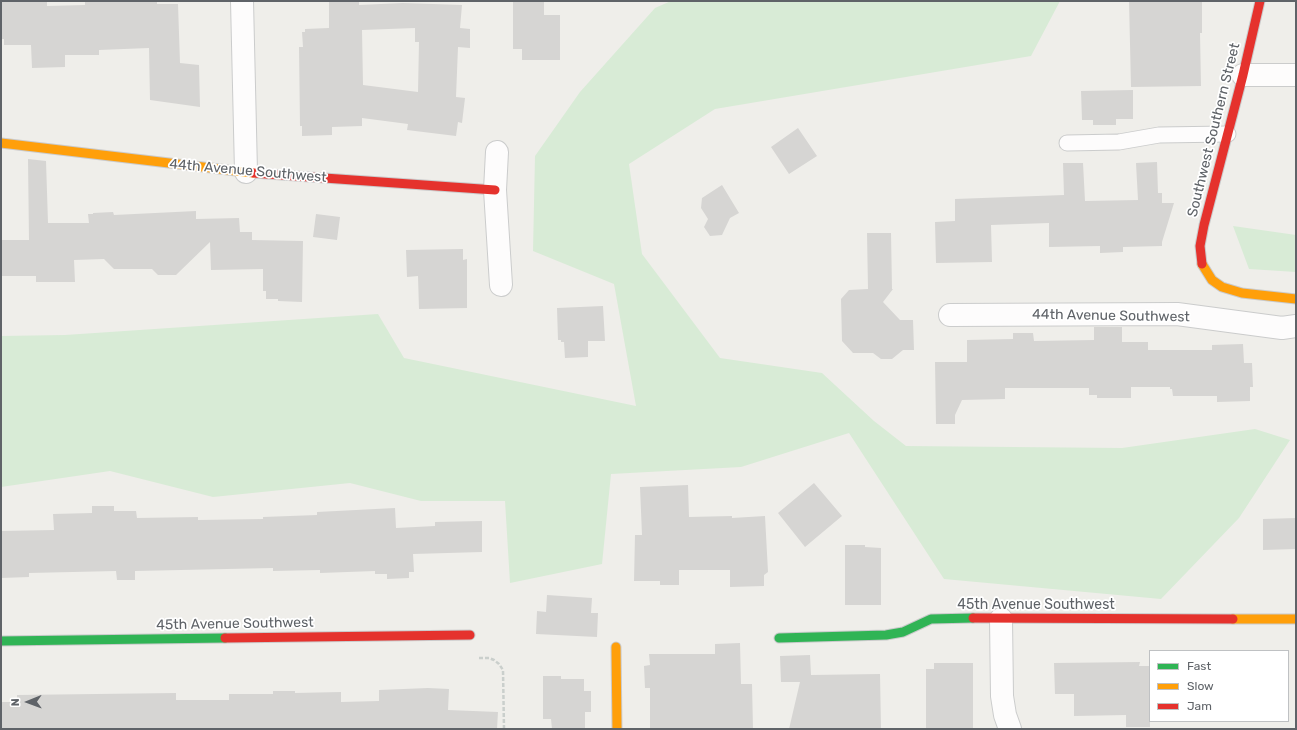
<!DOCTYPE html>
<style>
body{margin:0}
#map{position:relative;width:1297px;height:730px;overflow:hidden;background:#efeeea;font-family:Rubik,sans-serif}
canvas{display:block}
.frame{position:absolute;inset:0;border:2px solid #5f6368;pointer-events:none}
.legend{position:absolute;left:1149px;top:650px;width:140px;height:72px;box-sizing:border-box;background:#fff;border:1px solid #bfc1c3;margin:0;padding:5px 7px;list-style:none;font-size:12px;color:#5f6368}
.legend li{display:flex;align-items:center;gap:8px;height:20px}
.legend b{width:20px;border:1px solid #bfc1c3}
.north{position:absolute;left:8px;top:682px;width:40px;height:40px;-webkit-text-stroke:3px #fff;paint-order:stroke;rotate:269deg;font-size:11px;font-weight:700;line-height:16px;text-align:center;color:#5f6368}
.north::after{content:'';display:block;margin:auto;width:14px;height:18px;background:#5f6368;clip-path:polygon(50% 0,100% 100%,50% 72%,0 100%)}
</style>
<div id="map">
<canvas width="1297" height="730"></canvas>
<div class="frame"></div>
<ul class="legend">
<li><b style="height:5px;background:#30b455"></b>Fast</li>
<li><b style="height:5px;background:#ff9f0a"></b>Slow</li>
<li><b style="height:5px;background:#e5322d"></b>Jam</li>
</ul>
<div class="north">N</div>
</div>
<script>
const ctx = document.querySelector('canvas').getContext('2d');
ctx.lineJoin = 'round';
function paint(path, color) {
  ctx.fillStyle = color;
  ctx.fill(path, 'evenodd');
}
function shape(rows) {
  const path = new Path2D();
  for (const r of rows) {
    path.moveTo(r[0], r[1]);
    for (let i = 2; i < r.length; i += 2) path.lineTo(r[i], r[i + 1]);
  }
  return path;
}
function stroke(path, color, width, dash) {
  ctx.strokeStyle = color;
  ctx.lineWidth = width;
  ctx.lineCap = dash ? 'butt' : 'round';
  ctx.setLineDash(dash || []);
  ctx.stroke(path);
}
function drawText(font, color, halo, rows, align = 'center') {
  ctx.font = font + ' Rubik,sans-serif';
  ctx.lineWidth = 3.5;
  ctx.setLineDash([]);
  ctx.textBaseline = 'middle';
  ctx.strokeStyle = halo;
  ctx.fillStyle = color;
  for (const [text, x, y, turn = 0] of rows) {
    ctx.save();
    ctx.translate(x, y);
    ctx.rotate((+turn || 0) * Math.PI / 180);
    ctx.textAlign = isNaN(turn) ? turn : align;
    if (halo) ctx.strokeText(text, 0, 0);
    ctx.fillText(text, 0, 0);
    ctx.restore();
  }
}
paint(shape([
 [671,1,1060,1,1031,56,715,109,629,164,642,254,720,358,822,373,874,421,906,446,1122,448,1255,429,1290,440,1239,518,1161,599,944,579,849,433,741,467,611,474,602,564,510,583,505,501,421,501,350,483,213,497,110,471,1,487,1,336,65,335,378,314,404,358,636,406,614,284,533,251,535,156,580,92,655,8],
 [1233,226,1296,235,1296,272,1249,269]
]), '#d8ebd6');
paint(shape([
 [1,1,47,1,47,6,85,5,85,1,157,1,157,4,178,4,180,63,199,65,200,107,150,100,149,48,99,50,99,55,65,55,65,67,32,68,31,45,4,45,4,39,1,39],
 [329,1,359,1,359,5,403,3,462,5,460,28,470,29,470,48,458,47,456,97,465,98,462,123,458,122,456,136,407,130,408,124,362,118,362,126,332,127,332,135,302,136,302,126,300,126,299,47,303,47,302,32,305,32,305,29,329,28],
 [415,28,415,42,419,42,418,92,363,85,362,30],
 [525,1,544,1,544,15,560,15,560,60,522,60,522,49,513,49,513,2],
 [1129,1,1202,1,1202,33,1200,33,1201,86,1131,87],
 [1133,90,1133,119,1116,119,1116,125,1093,125,1093,120,1082,120,1081,91],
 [798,128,817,156,789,174,771,147],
 [28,159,46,161,48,223,89,223,88,214,93,214,93,213,113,212,114,215,196,211,196,219,239,218,240,232,252,232,252,240,303,241,302,302,278,301,278,299,266,299,266,291,263,291,263,269,211,270,210,242,176,275,158,275,152,269,114,269,104,259,74,260,75,282,36,282,36,276,1,276,1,240,29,240],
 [1157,162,1158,193,1162,193,1162,203,1174,203,1162,242,1162,246,1123,247,1123,252,1100,253,1100,246,1049,247,1049,223,991,225,992,262,936,263,935,222,955,221,955,199,1064,195,1063,163,1083,163,1085,201,1138,200,1136,163],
 [722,185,739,213,730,218,722,235,710,236,704,227,708,219,701,208,702,198],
 [316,214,340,217,337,240,313,237],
 [867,233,891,233,892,289,893,289,883,302,900,320,913,320,914,350,903,350,892,359,881,359,873,353,853,353,842,341,841,299,849,290,868,289],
 [463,249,463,260,467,259,467,308,419,309,418,276,407,277,406,250],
 [603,306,605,341,588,341,588,357,565,358,564,342,561,342,561,340,558,340,557,308],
 [1094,327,1122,327,1122,342,1148,342,1148,350,1212,350,1212,345,1243,344,1244,363,1252,363,1253,387,1250,387,1250,401,1217,402,1217,396,1173,396,1172,389,1170,389,1170,387,1131,387,1131,398,1097,398,1097,395,1089,395,1089,388,1005,388,1005,399,962,400,955,415,955,424,936,424,935,362,967,362,967,340,1013,339,1013,333,1033,333,1034,341,1094,340],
 [814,483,842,516,805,547,778,513],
 [688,485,689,517,732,516,732,518,765,516,768,572,764,575,764,586,730,587,730,570,679,570,679,585,660,585,660,581,634,581,635,535,642,535,640,487],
 [92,506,114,506,114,511,136,511,137,518,198,517,198,520,263,519,263,517,317,515,317,512,395,508,396,528,435,526,435,522,482,521,482,552,413,554,414,572,409,572,409,578,387,579,387,574,375,574,375,571,320,573,320,570,273,571,273,568,135,571,135,580,117,580,116,571,29,573,29,577,1,578,1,531,54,530,53,514,92,513],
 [1296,518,1296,549,1263,550,1263,519],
 [845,545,865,545,865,547,881,548,881,605,845,605],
 [547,595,592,598,591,613,598,613,597,637,536,634,537,611,546,612],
 [740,643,741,684,752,684,753,729,650,729,650,688,645,688,644,666,650,665,649,654,715,654,715,644],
 [810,655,811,675,880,674,881,729,789,729,800,682,781,682,780,656],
 [1140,662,1139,666,1150,666,1150,727,1126,727,1126,715,1074,716,1074,694,1055,694,1054,663],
 [934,663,973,663,973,729,926,729,926,669,934,669],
 [543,676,561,676,561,679,584,679,584,691,591,691,591,712,585,712,585,729,552,729,551,719,543,719],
 [428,688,449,689,448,710,498,712,497,729,1,729,1,702,17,702,17,695,176,693,176,700,229,700,229,694,273,694,273,691,295,691,295,693,341,692,341,702,379,701,379,690]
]), '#d6d5d3');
const lane = shape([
 [1067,143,1119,142,1159,135,1228,134]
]);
const street = shape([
 [242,1,246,172],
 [1243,75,1296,75],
 [497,152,495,190,501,285],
 [950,315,1177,314,1282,328,1296,326],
 [1001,619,1002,696,1005,715,1010,729]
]);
const fast = shape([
 [779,638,886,635,903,632,931,619,973,618],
 [1,641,225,638]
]);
const slow = shape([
 [1,143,253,173],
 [1202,264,1212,280,1222,287,1242,293,1296,299],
 [1233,619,1296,619],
 [616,647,617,729]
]);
const jam = shape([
 [253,173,495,190],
 [1202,264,1200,246,1204,225,1243,75,1260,1],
 [973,618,1233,619],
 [225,638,470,635]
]);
stroke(lane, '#cbcccc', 17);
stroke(street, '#cbcccc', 24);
stroke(fast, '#cacacb', 11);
stroke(slow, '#cacacb', 11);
stroke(jam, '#cacacb', 11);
stroke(shape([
 [479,658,489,658,494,660,499,664,503,670,504,729]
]), '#cacfcc', 2.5, [4, 2]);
stroke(lane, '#fdfcfc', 15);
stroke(street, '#fdfcfc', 22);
stroke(fast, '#30b455', 9);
stroke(slow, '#ff9f0a', 9);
stroke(jam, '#e5322d', 9);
drawText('14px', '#5f6368', '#fff', [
 ["Southwest Southern Street",1214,130,-76],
 ["44th Avenue Southwest",248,171,5],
 ["44th Avenue Southwest",1111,316,1],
 ["45th Avenue Southwest",1036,605],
 ["45th Avenue Southwest",235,624,-1]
]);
</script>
